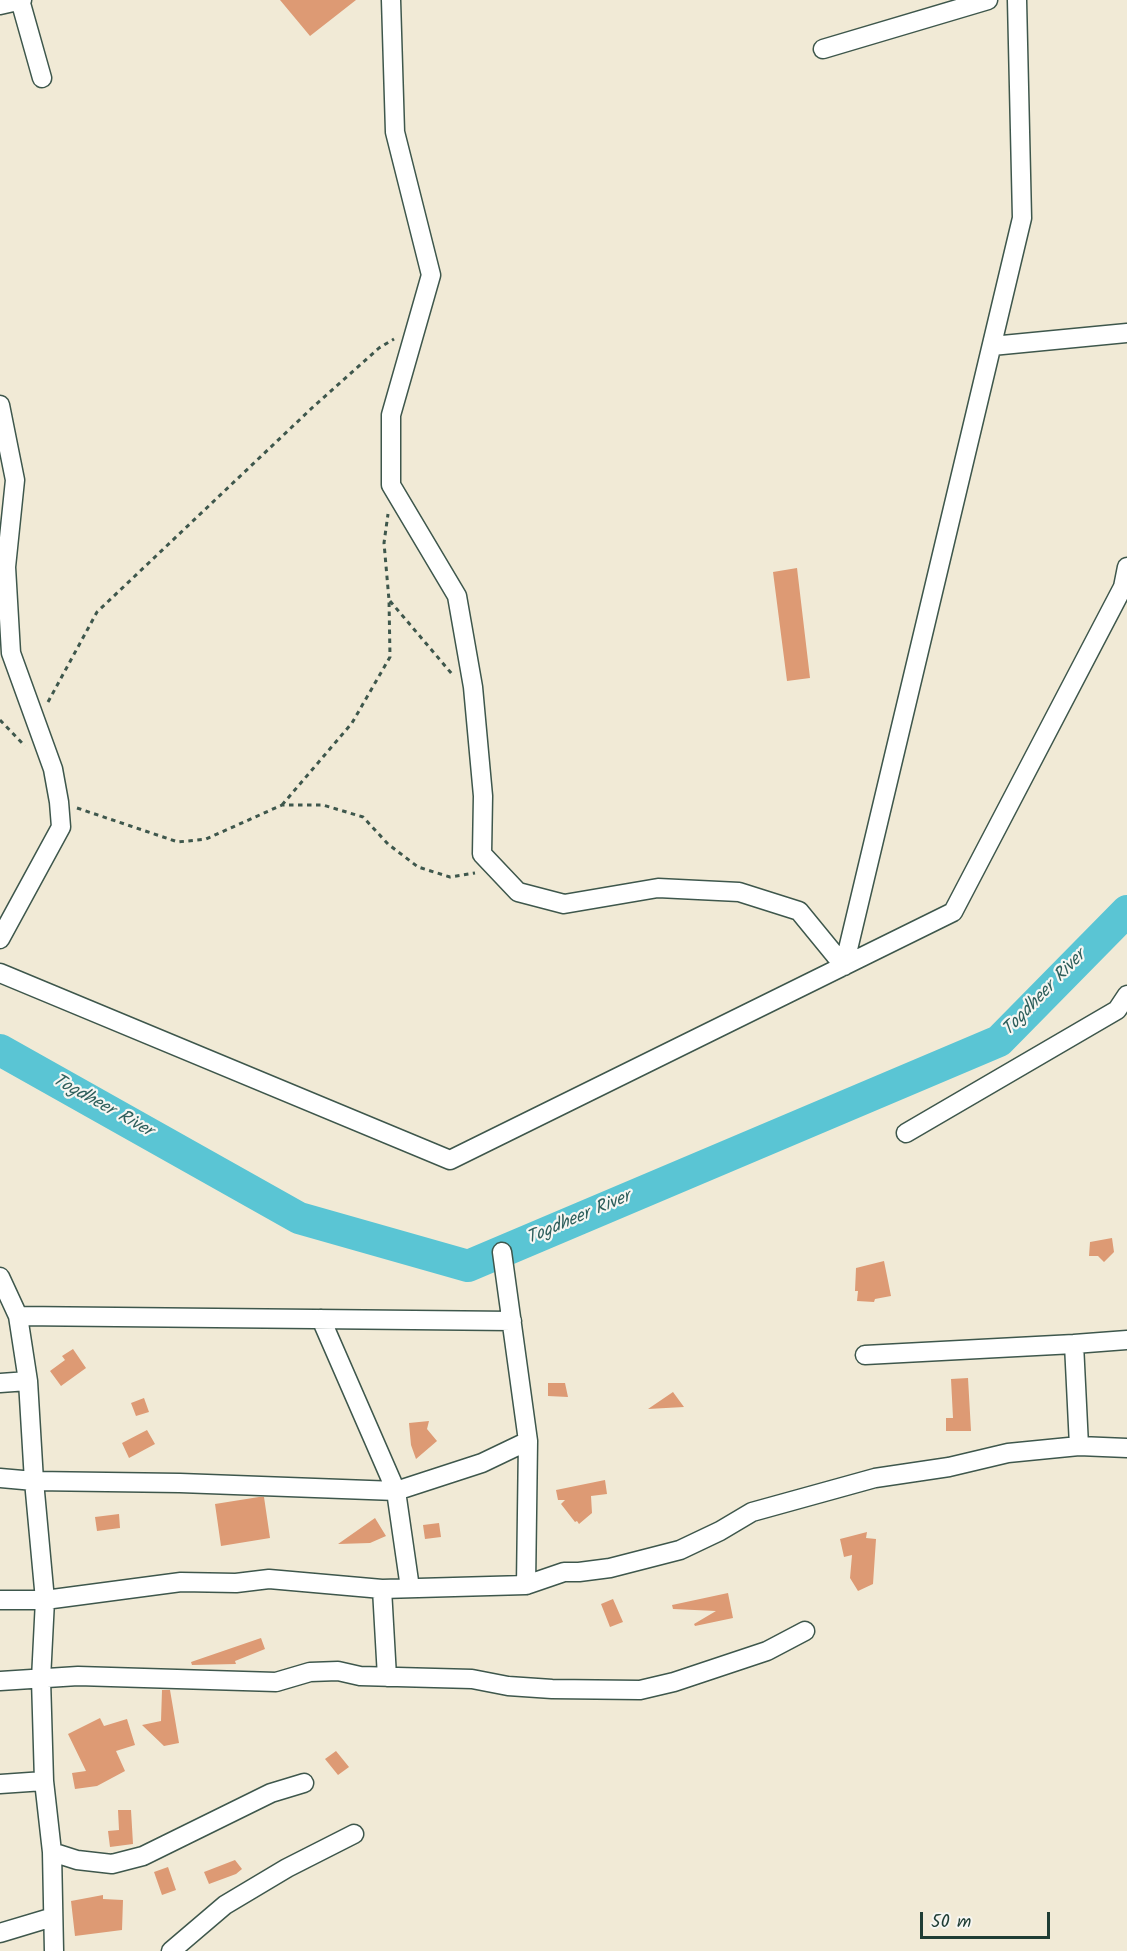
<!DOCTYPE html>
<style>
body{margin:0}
#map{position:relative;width:1127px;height:1951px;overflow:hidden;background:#f1ead6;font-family:Kalam,sans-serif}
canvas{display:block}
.scale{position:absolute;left:920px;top:1912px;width:130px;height:27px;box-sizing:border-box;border:3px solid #1f3d34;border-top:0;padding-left:8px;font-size:18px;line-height:21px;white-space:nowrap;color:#1f3d34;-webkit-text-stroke:4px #f6f6f2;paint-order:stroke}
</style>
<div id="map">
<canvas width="1127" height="1951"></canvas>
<div class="scale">50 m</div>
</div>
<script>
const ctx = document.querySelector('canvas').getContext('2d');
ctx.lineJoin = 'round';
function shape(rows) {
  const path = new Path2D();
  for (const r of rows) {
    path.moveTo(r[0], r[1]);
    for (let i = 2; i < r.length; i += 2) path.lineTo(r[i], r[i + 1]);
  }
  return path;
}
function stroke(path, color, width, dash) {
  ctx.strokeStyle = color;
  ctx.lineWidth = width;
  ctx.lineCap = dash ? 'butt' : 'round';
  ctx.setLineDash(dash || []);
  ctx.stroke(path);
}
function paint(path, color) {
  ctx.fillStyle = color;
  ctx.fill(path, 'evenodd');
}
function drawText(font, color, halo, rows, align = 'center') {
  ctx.font = font + ' Kalam,sans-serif';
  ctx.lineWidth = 4.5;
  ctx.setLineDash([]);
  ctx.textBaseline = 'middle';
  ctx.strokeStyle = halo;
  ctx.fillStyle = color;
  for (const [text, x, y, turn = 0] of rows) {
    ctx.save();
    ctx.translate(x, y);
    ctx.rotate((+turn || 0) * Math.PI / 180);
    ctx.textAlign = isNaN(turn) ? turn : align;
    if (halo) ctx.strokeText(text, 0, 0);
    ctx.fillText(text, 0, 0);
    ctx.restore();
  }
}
stroke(shape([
 [0,1050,299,1218,468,1266,999,1041,1127,911]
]), '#5ac5d4', 32);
paint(shape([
 [280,0,356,0,310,36],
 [797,568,810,678,787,681,773,572],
 [1112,1238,1114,1252,1104,1262,1098,1256,1089,1256,1090,1242],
 [884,1261,891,1296,875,1299,874,1302,857,1301,858,1291,855,1291,856,1268],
 [73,1349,86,1368,61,1386,50,1371,65,1360,62,1356],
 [968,1378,971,1431,946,1431,946,1418,953,1418,951,1379],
 [548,1383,565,1383,568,1397,548,1396],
 [673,1392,684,1407,648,1409],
 [144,1398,149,1412,136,1416,131,1403],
 [429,1421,427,1429,437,1441,416,1459,411,1445,409,1423],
 [147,1430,155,1444,129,1458,122,1443],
 [605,1480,607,1494,591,1496,592,1513,579,1524,577,1521,575,1522,561,1504,565,1500,558,1500,556,1490],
 [259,1497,264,1497,270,1538,221,1546,215,1504],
 [119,1514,120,1528,97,1531,95,1517],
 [375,1518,386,1536,370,1543,338,1544],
 [439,1523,441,1537,425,1539,423,1525],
 [867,1532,866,1538,876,1539,873,1584,858,1591,850,1578,852,1555,844,1557,840,1539],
 [728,1593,733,1618,695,1626,694,1624,716,1611,673,1609,672,1605],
 [613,1599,623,1622,610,1627,601,1604],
 [261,1638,265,1649,235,1661,236,1664,192,1665,191,1662],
 [162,1690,170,1690,179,1743,164,1746,142,1725,161,1721],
 [100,1718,104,1726,127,1719,135,1745,116,1751,125,1771,97,1786,75,1789,72,1773,86,1771,68,1734],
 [336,1751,349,1767,338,1775,325,1759],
 [118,1810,131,1810,133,1844,110,1847,108,1831,119,1830],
 [235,1860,242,1869,236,1874,209,1884,204,1872],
 [168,1867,176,1890,162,1895,154,1872],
 [103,1895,103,1899,123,1900,122,1930,75,1936,71,1901]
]), '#dd9a74');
const minor = shape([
 [20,0,42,78],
 [391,0,395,132,431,275,391,415,391,485,457,596,473,687,483,796,482,854,518,892,564,904,658,888,739,892,799,911,844,966],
 [0,5,22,0],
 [823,49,988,0],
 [992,346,1127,333],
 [0,405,15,480,6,567,11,653,53,769,59,802,61,827,0,939],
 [844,966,1022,218,1017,0],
 [0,973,450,1160,953,912,1123,587,1127,567],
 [906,1133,1117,1010,1127,995],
 [502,1252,528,1441,526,1585],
 [0,1277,18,1316,28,1381,34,1481,45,1600,41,1679,44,1781,52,1852,54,1951],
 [18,1316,512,1321],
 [321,1319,396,1491,410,1588],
 [865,1355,1074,1344],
 [0,1383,28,1381],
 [1079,1446,1127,1448],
 [0,1478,34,1481,180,1483,396,1491,482,1463,528,1441],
 [382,1589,387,1677],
 [0,1600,45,1600,181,1582,236,1583,269,1579,382,1589,526,1585,564,1572,579,1572,610,1568,680,1550,720,1531,752,1512,875,1478,949,1467,1008,1453,1079,1446,1074,1344,1127,1340],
 [0,1681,78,1676,276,1682,310,1672,338,1671,360,1676,472,1679,508,1686,552,1689,640,1690,674,1682,767,1651,805,1631],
 [0,1784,44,1781],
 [52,1852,77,1860,112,1864,143,1856,271,1793,304,1783],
 [0,1933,53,1917],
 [171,1951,225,1905,287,1868,354,1834]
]);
stroke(minor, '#3e574c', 21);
stroke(shape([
 [390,601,452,674],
 [48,702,97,612,313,407,379,348,394,339],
 [0,720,25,746],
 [282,805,352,723,390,657,389,600,384,543,388,514],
 [77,808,178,842,206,839,282,805,323,805,363,817,388,844,418,867,450,877,475,873]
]), '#3e574c', 3, [4.5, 4.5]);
stroke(minor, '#fff', 18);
drawText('italic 18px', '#2e5f5c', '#f6f6f2', [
 ["Togdheer River",1045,994,-46],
 ["Togdheer River",102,1107,29],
 ["Togdheer River",579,1219,-23]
]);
</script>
